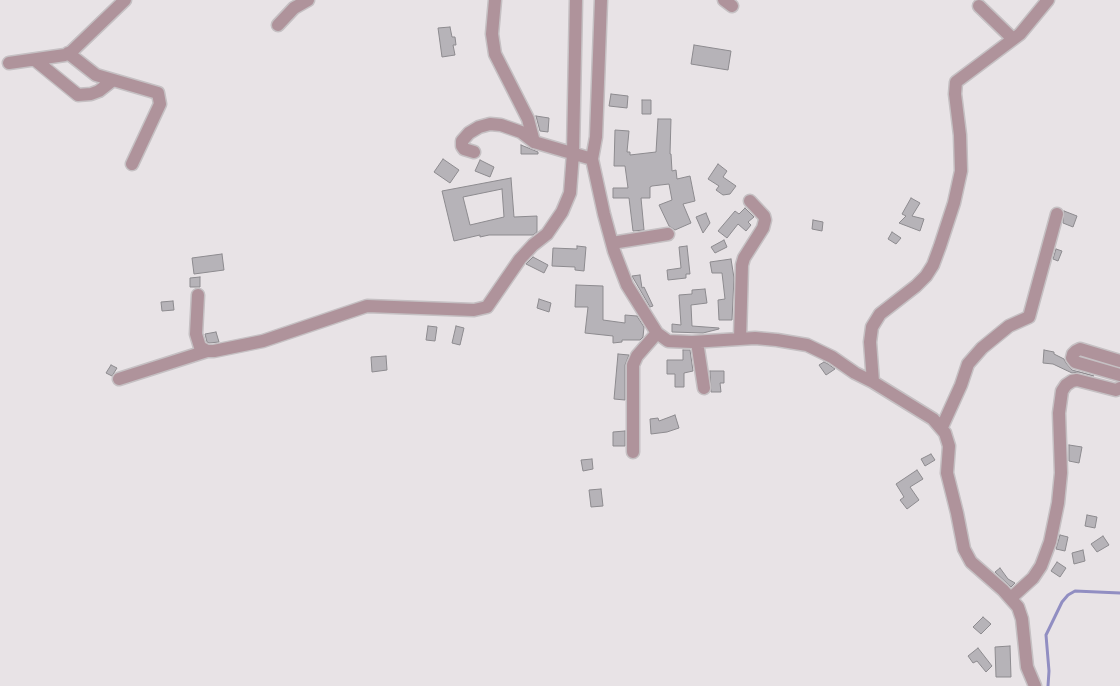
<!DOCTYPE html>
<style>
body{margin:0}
canvas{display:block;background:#e8e3e6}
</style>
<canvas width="1120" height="686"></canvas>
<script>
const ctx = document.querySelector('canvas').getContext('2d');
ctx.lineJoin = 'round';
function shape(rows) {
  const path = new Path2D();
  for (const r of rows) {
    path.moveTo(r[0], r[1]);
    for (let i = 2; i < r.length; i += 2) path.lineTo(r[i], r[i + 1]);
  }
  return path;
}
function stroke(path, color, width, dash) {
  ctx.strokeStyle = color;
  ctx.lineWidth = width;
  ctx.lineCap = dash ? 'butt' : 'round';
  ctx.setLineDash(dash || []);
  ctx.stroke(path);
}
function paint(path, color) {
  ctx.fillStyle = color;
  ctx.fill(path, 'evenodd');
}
stroke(shape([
 [1048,686,1049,671,1046,635,1062,602,1068,595,1075,591,1120,593]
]), '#918ec2', 3);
const building = shape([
 [450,27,452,37,455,37,456,45,453,45,455,55,442,57,438,28,450,27],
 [694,45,731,51,728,70,691,64,694,45],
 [611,94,628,96,627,108,609,106,611,94],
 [642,100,651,100,651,114,642,114,642,100],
 [536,116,549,118,548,132,540,131,536,116],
 [658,119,671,119,670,154,671,154,672,171,676,170,677,179,690,176,695,201,683,204,691,223,675,230,669,226,659,205,672,200,669,184,652,186,650,187,650,198,641,198,644,230,633,231,629,198,613,198,613,188,628,188,625,166,614,166,615,130,629,131,627,152,630,152,630,155,656,152,658,119],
 [521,145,538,152,538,154,521,154,521,145],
 [443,159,459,170,450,183,434,172,443,159],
 [480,160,494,167,490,177,475,171,480,160],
 [718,164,727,171,723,177,736,186,730,194,723,195,716,190,719,186,708,179,718,164],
 [511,178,514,217,537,216,537,232,533,235,489,235,480,237,480,235,454,241,442,191,511,178],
 [502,189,504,217,470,225,463,197,502,189],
 [911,198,920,203,912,216,924,219,920,231,899,223,906,216,902,214,911,198],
 [745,208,754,217,748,222,751,225,746,231,738,224,727,238,718,231,735,211,739,214,745,208],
 [1064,211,1077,216,1073,227,1063,223,1064,211],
 [706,213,710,223,703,233,696,217,706,213],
 [813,220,823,222,822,231,812,229,813,220],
 [892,232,901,238,896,244,888,239,892,232],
 [724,240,727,247,715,253,711,247,724,240],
 [577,246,586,247,584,271,575,270,575,267,552,266,553,248,577,249,577,246],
 [687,246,690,274,686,274,686,278,668,280,667,270,681,268,679,247,687,246],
 [1056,249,1062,251,1058,261,1053,259,1056,249],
 [222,254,224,270,194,274,192,258,222,254],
 [533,257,548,265,544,273,526,264,533,257],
 [731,259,734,278,732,320,719,320,718,300,725,299,722,273,712,273,710,262,731,259],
 [640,275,642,288,644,287,653,306,650,307,632,276,640,275],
 [200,277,200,287,190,287,190,278,200,277],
 [576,285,603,286,603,320,625,323,625,315,637,316,644,327,643,337,640,340,622,340,622,342,613,343,613,336,585,333,588,307,575,307,576,285],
 [705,289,707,303,691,305,692,326,719,328,719,329,703,333,672,332,672,324,681,325,679,295,692,294,692,290,705,289],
 [539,299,551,303,549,312,537,308,539,299],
 [173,301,174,310,162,311,161,302,173,301],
 [428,326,437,327,435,341,426,340,428,326],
 [456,326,464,328,460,345,452,343,456,326],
 [216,332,219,342,209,343,207,342,205,334,216,332],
 [683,350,690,350,693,371,684,373,684,387,675,387,675,374,667,374,667,360,683,360,683,350],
 [1044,350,1054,352,1054,354,1064,359,1066,363,1072,370,1094,376,1079,372,1072,373,1053,364,1043,363,1044,350],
 [618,354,629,355,625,365,625,400,614,399,618,354],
 [386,356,387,370,372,372,371,357,386,356],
 [824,362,828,364,835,369,826,375,819,365,824,362],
 [111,365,117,368,112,376,106,373,111,365],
 [710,371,724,371,724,383,720,383,721,392,711,392,710,371],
 [675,415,679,428,667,432,651,434,650,419,658,418,659,421,675,415],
 [625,431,625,446,613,446,613,432,625,431],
 [1069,445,1082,447,1079,463,1069,461,1069,445],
 [931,454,935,460,925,466,921,459,931,454],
 [592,459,593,469,583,471,581,460,592,459],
 [917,470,923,479,910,487,919,500,907,509,900,500,904,497,896,484,917,470],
 [601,489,603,506,591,507,589,490,601,489],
 [1087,515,1097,517,1095,528,1085,526,1087,515],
 [1060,535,1068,537,1065,551,1056,549,1060,535],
 [1103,536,1109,545,1097,552,1091,544,1103,536],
 [1083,550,1085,561,1074,564,1072,553,1083,550],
 [1057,562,1066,568,1060,577,1051,571,1057,562],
 [1000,568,1008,579,1015,583,1011,587,995,572,1000,568],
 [983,617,991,624,981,634,973,627,983,617],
 [1010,646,1011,677,996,677,995,647,1010,646],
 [978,648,992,666,986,672,977,661,973,663,968,656,978,648]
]);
paint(building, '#b6b3b8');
stroke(building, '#8d8b8f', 1);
const minor = shape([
 [495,0,492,34,495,54,528,119,534,142],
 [724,0,732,6],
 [979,6,1013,39],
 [278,25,294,8,308,0],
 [68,53,96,75,158,93,160,104,132,164],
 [35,60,78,95,91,94,99,91,113,80],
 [9,63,65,55,71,52,125,0],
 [474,152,464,149,462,146,462,141,469,133,479,127,490,124,501,125,521,132,534,142,592,159,604,214,614,251,627,285,657,333,668,341,692,342,755,338,777,340,807,345,832,357,855,373,873,382],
 [592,159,596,137,601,0],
 [612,243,668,234],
 [198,295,196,334,200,347,207,351,214,351,263,341,367,306,474,310,487,307,520,259,533,245,547,234,562,212,570,193,573,153,576,0],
 [740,339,742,265,744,258,763,228,765,220,764,216,750,201],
 [697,342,704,388],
 [1120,361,1080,349,1076,351,1073,354,1072,358,1075,362,1120,375],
 [119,379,207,351],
 [942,427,961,385,968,364,982,348,1009,326,1029,317,1057,214],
 [633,452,633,365,637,356,657,333],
 [1011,598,1033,578,1041,566,1050,542,1058,503,1061,473,1059,413,1062,391,1066,385,1072,381,1077,380,1116,390,1120,388],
 [1035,686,1027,667,1022,619,1018,607,1003,590,971,562,964,549,957,513,947,473,949,446,945,433,933,419,873,382,870,342,872,327,880,314,916,286,926,276,933,265,940,246,954,203,961,171,960,135,955,94,956,82,1020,34,1048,0]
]);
stroke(minor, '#c5c0c3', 15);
stroke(minor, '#af939b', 12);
</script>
